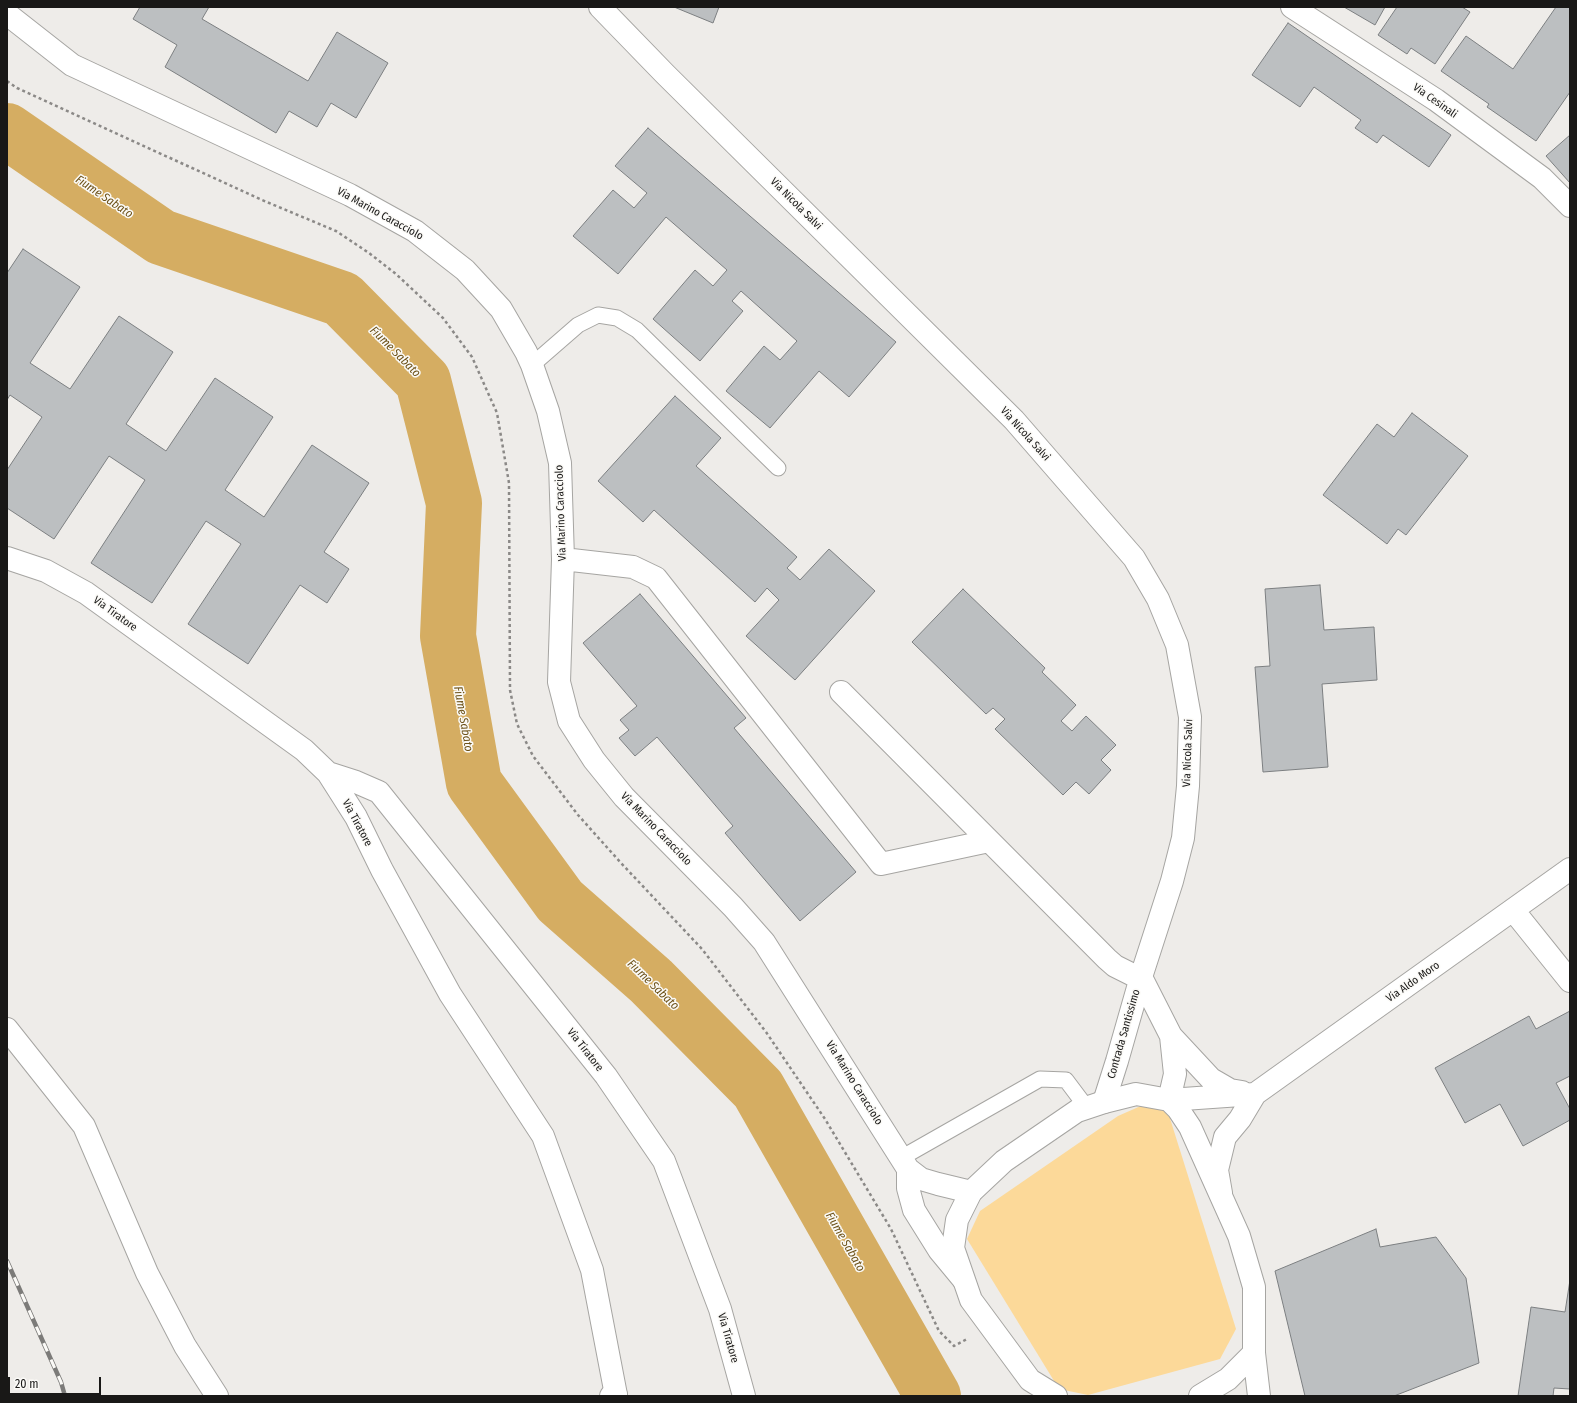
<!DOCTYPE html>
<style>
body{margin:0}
#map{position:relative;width:1577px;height:1403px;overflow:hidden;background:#eeece9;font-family:"Fira Sans Condensed",sans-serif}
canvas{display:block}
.frame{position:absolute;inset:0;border:8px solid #191817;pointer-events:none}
.scale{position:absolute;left:8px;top:1377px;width:93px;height:18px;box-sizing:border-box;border:2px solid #191817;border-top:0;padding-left:5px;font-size:12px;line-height:14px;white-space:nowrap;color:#191817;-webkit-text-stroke:3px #fbfaf7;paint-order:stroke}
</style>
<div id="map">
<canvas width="1577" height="1403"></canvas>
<div class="frame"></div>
<div class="scale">20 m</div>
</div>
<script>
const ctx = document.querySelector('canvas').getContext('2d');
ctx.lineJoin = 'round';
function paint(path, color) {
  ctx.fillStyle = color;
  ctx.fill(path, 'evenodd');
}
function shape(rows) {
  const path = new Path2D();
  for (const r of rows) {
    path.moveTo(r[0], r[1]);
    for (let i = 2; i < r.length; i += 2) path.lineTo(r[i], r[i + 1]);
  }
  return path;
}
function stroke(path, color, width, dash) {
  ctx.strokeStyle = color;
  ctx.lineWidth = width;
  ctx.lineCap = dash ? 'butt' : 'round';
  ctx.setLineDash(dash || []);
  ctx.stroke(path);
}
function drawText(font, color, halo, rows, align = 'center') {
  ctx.font = font + ' "Fira Sans Condensed",sans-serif';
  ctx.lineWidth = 3;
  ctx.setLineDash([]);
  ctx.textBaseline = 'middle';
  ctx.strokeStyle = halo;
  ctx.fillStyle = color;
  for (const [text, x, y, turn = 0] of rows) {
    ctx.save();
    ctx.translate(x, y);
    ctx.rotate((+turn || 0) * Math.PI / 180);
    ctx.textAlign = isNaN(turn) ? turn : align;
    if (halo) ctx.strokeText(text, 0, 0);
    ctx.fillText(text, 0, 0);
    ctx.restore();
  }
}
paint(shape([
 [1143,1105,1168,1112,1236,1329,1220,1359,1088,1395,1059,1389,967,1239,980,1211,1118,1116]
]), '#fcd999');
stroke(shape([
 [7,131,161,237,342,299,423,381,454,503,448,636,474,783,560,901,651,981,758,1089,933,1396]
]), '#d5ad62', 56);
const building = shape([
 [140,7,209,7,202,19,308,81,337,32,388,63,356,118,331,103,317,127,289,111,276,133,165,67,177,45,133,19,140,7],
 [674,7,719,7,713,23,674,7],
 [1344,7,1385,7,1375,25,1344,7],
 [1397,7,1462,7,1470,12,1435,64,1411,48,1407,54,1378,35,1397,7],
 [1556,7,1570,7,1570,92,1536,141,1487,107,1489,104,1441,71,1466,36,1513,69,1556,7],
 [1288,23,1451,135,1429,167,1383,135,1377,143,1355,128,1361,120,1314,87,1300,107,1252,75,1288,23],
 [648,128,896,342,849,397,819,371,770,428,726,391,764,346,780,360,797,341,741,291,732,301,743,311,700,361,653,319,695,270,713,286,727,270,666,217,618,274,573,236,613,190,634,208,647,193,615,166,648,128],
 [1570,135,1570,183,1546,156,1570,135],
 [23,249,80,287,30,363,70,389,119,316,173,352,126,424,166,451,215,378,273,417,225,490,264,517,312,445,369,483,324,552,349,569,327,603,300,585,248,664,188,624,241,544,206,521,152,603,91,563,145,480,109,456,54,539,7,508,7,470,42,417,10,395,7,400,7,273,23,249],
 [675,396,721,438,696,466,797,557,787,568,800,580,829,549,875,591,795,680,746,636,779,600,767,588,755,602,654,510,643,522,598,481,675,396],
 [1412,413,1468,456,1406,535,1398,529,1387,544,1323,495,1377,424,1394,437,1412,413],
 [1320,585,1324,630,1374,627,1377,680,1322,684,1328,767,1263,772,1255,667,1270,666,1265,589,1320,585],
 [963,589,1045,668,1042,672,1076,705,1061,721,1072,731,1086,716,1116,745,1101,760,1111,770,1089,794,1076,782,1063,795,995,729,1005,719,993,708,986,714,912,642,963,589],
 [640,594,746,718,734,728,856,872,800,921,725,833,733,826,657,737,635,756,619,738,629,730,620,720,637,706,583,643,640,594],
 [1570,1011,1570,1076,1556,1083,1570,1109,1570,1120,1523,1146,1500,1104,1465,1123,1435,1068,1529,1016,1536,1029,1570,1011],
 [1376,1229,1380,1247,1436,1237,1466,1278,1479,1363,1394,1396,1305,1396,1275,1271,1376,1229],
 [1570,1280,1570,1389,1554,1388,1553,1396,1518,1396,1531,1307,1565,1312,1570,1280]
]);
paint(building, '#bcbfc1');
stroke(building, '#7c7f81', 1);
const service = shape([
 [532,365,578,325,598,315,617,318,637,330,778,468],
 [901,1158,1040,1079,1066,1080,1087,1108]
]);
const minor = shape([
 [600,7,665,74,1014,420,1134,558,1158,599,1177,645,1190,717,1188,786,1183,838,1172,881,1141,977,1117,1061,1104,1102],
 [1292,7,1436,100,1542,178,1570,206],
 [7,14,72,65,350,195,415,231,465,270,501,309,526,352,532,365,548,411,560,463,563,559,559,682,569,721,594,760,624,797,733,907,764,942,908,1169,921,1179,938,1184,971,1192],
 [7,558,46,571,86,593,304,750,328,773,356,817,382,870,450,994,543,1136,592,1270,616,1395],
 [563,559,633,567,656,578,881,864,989,841],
 [841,692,1107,959,1115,966,1131,974,1141,977],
 [328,773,356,782,379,792,606,1076,664,1161,720,1309,744,1396],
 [1513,910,1570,981],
 [1141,977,1171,1036,1175,1074,1169,1100,1255,1094],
 [1171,1036,1211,1079,1230,1090,1242,1092],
 [908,1169,908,1188,914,1210,939,1250,963,1279],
 [1221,1193,1217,1170,1225,1137,1240,1119,1255,1094,1570,869]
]);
const tertiary = shape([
 [7,1029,84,1126,147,1273,185,1346,217,1396],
 [1254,1353,1259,1396],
 [611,1396,616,1395,616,1396],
 [1056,1396,1030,1380,971,1300,953,1248,957,1220,971,1192,1004,1161,1077,1111,1104,1102,1136,1094,1169,1100,1178,1109,1190,1127,1239,1236,1254,1287,1254,1353,1228,1379,1200,1396]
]);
stroke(service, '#a6a5a2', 17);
stroke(minor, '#a6a5a2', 24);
stroke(tertiary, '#a6a5a2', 24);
stroke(shape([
 [7,81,17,88,262,200,336,231,369,253,396,274,443,318,472,357,497,413,509,483,510,690,517,724,533,756,578,815,621,863,702,949,766,1032,825,1119,891,1229,939,1331,954,1346,967,1339]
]), '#8b8987', 2.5, [3, 3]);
stroke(service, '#fff', 15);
stroke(minor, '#fff', 22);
stroke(tertiary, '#fff', 22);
const rail = shape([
 [7,1261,61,1382,65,1396]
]);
stroke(rail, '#7c7b79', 4.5);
stroke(rail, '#fbfaf7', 3, [9]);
drawText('11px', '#191817', '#fbfaf7', [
 ["Via Cesinali",1435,101,35],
 ["Via Nicola Salvi",796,204,45],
 ["Via Marino Caracciolo",380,214,29],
 ["Via Nicola Salvi",1025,434,48],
 ["Via Marino Caracciolo",561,513,-92],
 ["Via Tiratore",115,614,36],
 ["Via Nicola Salvi",1188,753,-88],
 ["Via Tiratore",357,823,62],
 ["Via Marino Caracciolo",656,829,46],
 ["Via Aldo Moro",1413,982,-35],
 ["Contrada Santissimo",1124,1034,-74],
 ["Via Tiratore",585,1050,52],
 ["Via Marino Caracciolo",854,1083,58],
 ["Via Tiratore",728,1338,74]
]);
drawText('italic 12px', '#6d5219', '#fbfaf7', [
 ["Fiume Sabato",104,197,34],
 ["Fiume Sabato",395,352,45],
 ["Fiume Sabato",463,719,80],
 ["Fiume Sabato",653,985,44],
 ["Fiume Sabato",845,1242,60]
]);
</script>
